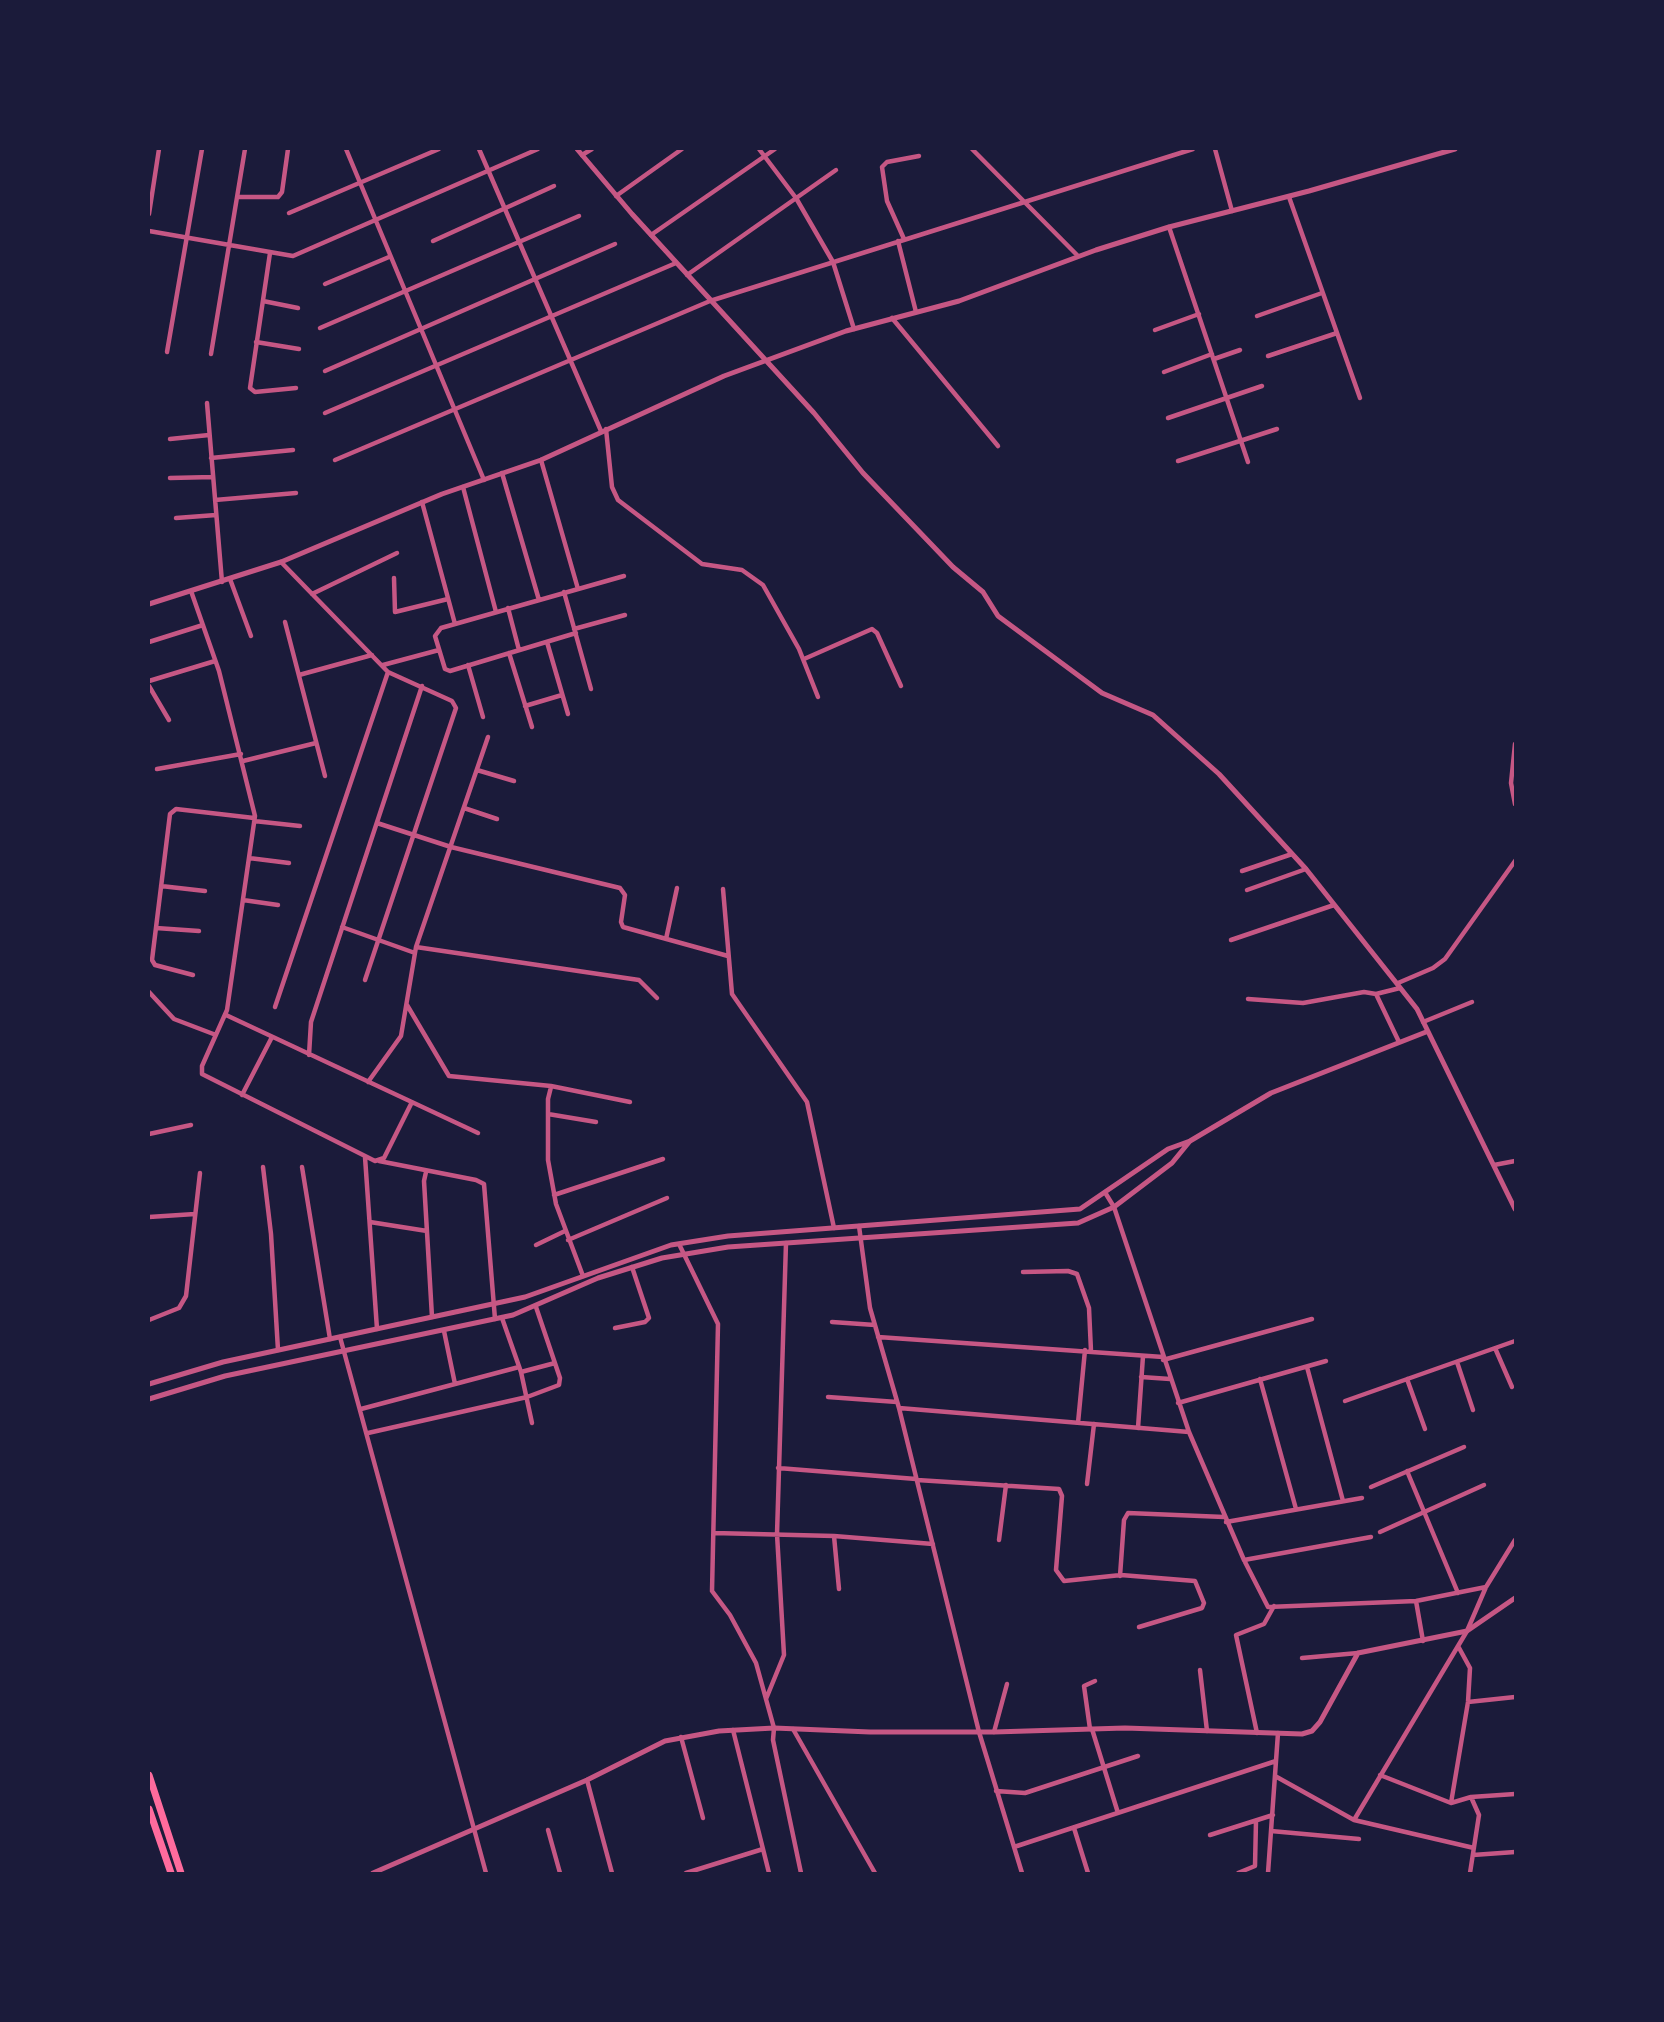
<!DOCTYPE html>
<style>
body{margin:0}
#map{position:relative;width:1664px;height:2022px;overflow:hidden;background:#1b1b3a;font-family:Overpass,sans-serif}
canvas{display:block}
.frame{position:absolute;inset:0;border:150px solid #1b1b3a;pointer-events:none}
</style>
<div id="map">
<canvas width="1664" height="2022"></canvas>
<div class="frame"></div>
</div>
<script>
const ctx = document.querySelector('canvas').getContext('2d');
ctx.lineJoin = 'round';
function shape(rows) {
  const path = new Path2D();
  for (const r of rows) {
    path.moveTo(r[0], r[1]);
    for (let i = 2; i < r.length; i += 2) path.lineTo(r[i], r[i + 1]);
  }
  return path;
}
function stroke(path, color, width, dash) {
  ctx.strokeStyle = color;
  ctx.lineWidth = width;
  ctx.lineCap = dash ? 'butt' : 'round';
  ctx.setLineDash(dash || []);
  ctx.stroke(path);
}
stroke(shape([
 [346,149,484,480],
 [479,149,601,431],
 [759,149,796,198,833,262,854,329],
 [972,149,1078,256],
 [1215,149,1232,211],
 [582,155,592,149],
 [616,196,682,149],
 [237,197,278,197,282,192,288,149],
 [1289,197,1360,398],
 [289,213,439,149],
 [149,214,159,149],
 [1169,227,1248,462],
 [149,231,293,256,538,149],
 [651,235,775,149],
 [904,239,887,201,882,167,887,162,919,156],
 [433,241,554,186],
 [898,241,916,312],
 [270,253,250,388,255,392,296,388],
 [687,275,836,170],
 [325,284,389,257],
 [263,301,298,308],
 [1257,316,1322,293],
 [892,318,998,446],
 [320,328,579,216],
 [1155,330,1199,314],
 [256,342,299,349],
 [167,352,202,149],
 [211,354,245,149],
 [1268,356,1337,333],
 [1214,359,1240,350],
 [325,371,615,244],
 [1164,372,1212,354],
 [207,403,222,582],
 [325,413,676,263],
 [1168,418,1262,386],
 [606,429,612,487,618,500,702,564,742,570,763,585,799,649,818,697],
 [170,439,209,435],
 [211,458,293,450],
 [335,460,710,301,1193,149],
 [541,460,578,589],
 [1178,461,1277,429],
 [502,473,539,600],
 [170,478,213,477],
 [463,487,496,612],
 [215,500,296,493],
 [422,502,455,624],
 [176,518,216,515],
 [394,578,395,612,448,599],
 [230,579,251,636],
 [191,591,219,671,255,816,227,1010,202,1066,202,1074,375,1161,384,1158,412,1102],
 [564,592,591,689],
 [312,594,397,553],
 [508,608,519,650],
 [285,622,325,776],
 [574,629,625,615],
 [576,633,450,671,445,669,435,636,441,628,624,576],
 [149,642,203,625],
 [547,642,568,714],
 [509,653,532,727],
 [804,659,872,629,877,633,901,686],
 [383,665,439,650],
 [468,665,483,717],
 [299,675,372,655],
 [149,681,215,661],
 [149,686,169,720],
 [525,706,562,695],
 [1515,744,1511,783,1515,804],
 [243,761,316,743],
 [157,769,241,754],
 [477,770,514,781],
 [464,808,497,819],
 [254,821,300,826],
 [377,823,451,847,620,888,625,895,621,922,623,927,728,956],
 [249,858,289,863],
 [1242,871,1292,854],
 [161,886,205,891],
 [723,889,732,994,807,1102,834,1228],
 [1247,890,1306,869],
 [243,900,278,905],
 [342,927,415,953],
 [156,928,199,931],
 [666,939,677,888],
 [1231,940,1334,905],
 [416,947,639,980,657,998],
 [193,975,155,965,152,960,170,814,176,809,254,818],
 [365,980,456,708,452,701,388,672],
 [1398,983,1433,968,1445,959,1515,861],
 [149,992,174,1019,216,1035],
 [1376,994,1399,1042],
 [1248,999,1303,1003,1364,992,1376,994,1400,988],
 [407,1005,449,1076,551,1086,630,1102],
 [275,1007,388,672,281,562],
 [226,1015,478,1133],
 [1423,1022,1472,1002],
 [309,1055,311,1022,422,686],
 [368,1082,401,1036,416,947,488,737],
 [551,1087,548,1099,548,1160,556,1204,583,1276],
 [242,1095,272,1037],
 [548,1114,596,1122],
 [149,1134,191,1125],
 [365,1157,377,1329],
 [379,1161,476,1180,484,1184,495,1319],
 [1494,1165,1515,1161],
 [263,1167,271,1234,278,1350],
 [302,1167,330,1339],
 [426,1172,424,1181,432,1317],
 [1106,1194,1114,1207,1189,1432,1244,1560,1268,1607,1416,1601,1486,1587],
 [554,1195,663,1159],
 [149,1217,195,1214],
 [370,1222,427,1231],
 [859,1226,870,1308,899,1408,979,1732,1022,1873],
 [568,1240,667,1198],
 [679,1244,718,1324,712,1591,730,1615,756,1663,774,1728,773,1740,801,1873],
 [536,1245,565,1231],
 [1023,1272,1068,1271,1077,1274,1089,1308,1091,1351],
 [502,1318,521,1372,532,1423],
 [149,1320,179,1308,186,1296,200,1173],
 [832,1322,875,1325],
 [615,1328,645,1322,649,1318,632,1267],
 [444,1331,455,1384],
 [340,1337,486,1873],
 [878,1337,1163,1357],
 [1495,1348,1512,1387],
 [1163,1360,1312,1319],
 [1457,1362,1473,1410],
 [1307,1367,1343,1501],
 [521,1372,555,1363],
 [1141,1377,1170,1379],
 [1260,1379,1296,1509],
 [1407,1379,1425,1429],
 [828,1397,897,1402],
 [1345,1401,1515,1341],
 [1178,1403,1326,1361],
 [899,1408,1189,1432],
 [361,1409,519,1367],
 [1078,1423,1085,1350],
 [1138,1428,1143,1356],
 [368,1433,527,1397,559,1385,560,1378,536,1307],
 [778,1468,916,1479],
 [1407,1471,1458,1593],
 [917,1480,1059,1489,1062,1496,1056,1570,1064,1581,1121,1575,1195,1581,1204,1603,1202,1608,1139,1627],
 [1087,1484,1094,1424],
 [1371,1487,1464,1447],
 [1226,1522,1362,1498],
 [1380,1532,1484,1485],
 [714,1533,834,1536,933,1544],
 [834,1536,839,1589],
 [999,1540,1006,1485],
 [1244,1560,1371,1537],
 [1120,1576,1124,1520,1128,1513,1224,1517],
 [1416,1601,1423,1641],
 [1302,1658,1358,1653],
 [1200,1670,1207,1731],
 [766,1699,784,1655,777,1534,786,1243],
 [1468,1702,1515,1697],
 [793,1729,875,1873],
 [1090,1729,1084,1686,1095,1681],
 [1092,1729,1118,1813],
 [994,1732,1007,1684],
 [1257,1733,1236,1635,1264,1624,1274,1606],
 [681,1737,703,1818],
 [1380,1775,1451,1803,1471,1797,1515,1794],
 [1275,1776,1354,1820,1474,1848],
 [587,1780,612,1873],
 [996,1791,1025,1793,1138,1756],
 [1451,1803,1468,1702,1470,1668,1458,1646],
 [1354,1820,1467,1631,1486,1587,1515,1540],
 [1074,1828,1088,1873],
 [548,1830,560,1873],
 [1271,1831,1359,1839],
 [1210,1835,1273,1815],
 [1014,1847,1276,1761],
 [763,1849,769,1873],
 [1473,1855,1515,1852],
 [686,1873,763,1849,733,1730],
 [1238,1873,1255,1866,1256,1821],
 [1268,1873,1278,1733],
 [1470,1873,1479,1815,1471,1797]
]), '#c65784', 4.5);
stroke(shape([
 [577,149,632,214,814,413,863,473,953,567,983,592,998,616,1102,693,1153,715,1219,774,1306,869,1417,1009,1515,1209],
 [149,604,281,562,442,494,541,460,724,376,846,331,959,301,1096,250,1169,227,1309,191,1455,149],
 [149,1384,223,1362,525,1297,671,1245,728,1236,1080,1209,1168,1149,1190,1141,1271,1093,1426,1032],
 [149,1399,225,1376,513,1315,598,1278,662,1258,728,1247,1078,1223,1114,1207,1172,1163,1190,1141],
 [373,1873,587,1780,665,1741,719,1731,774,1728,870,1732,994,1732,1125,1728,1302,1734,1312,1731,1320,1722,1358,1653,1467,1631,1515,1598]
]), '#c65784', 5);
stroke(shape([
 [149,1775,181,1873],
 [149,1809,171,1873]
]), '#ff6b9d', 7);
</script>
